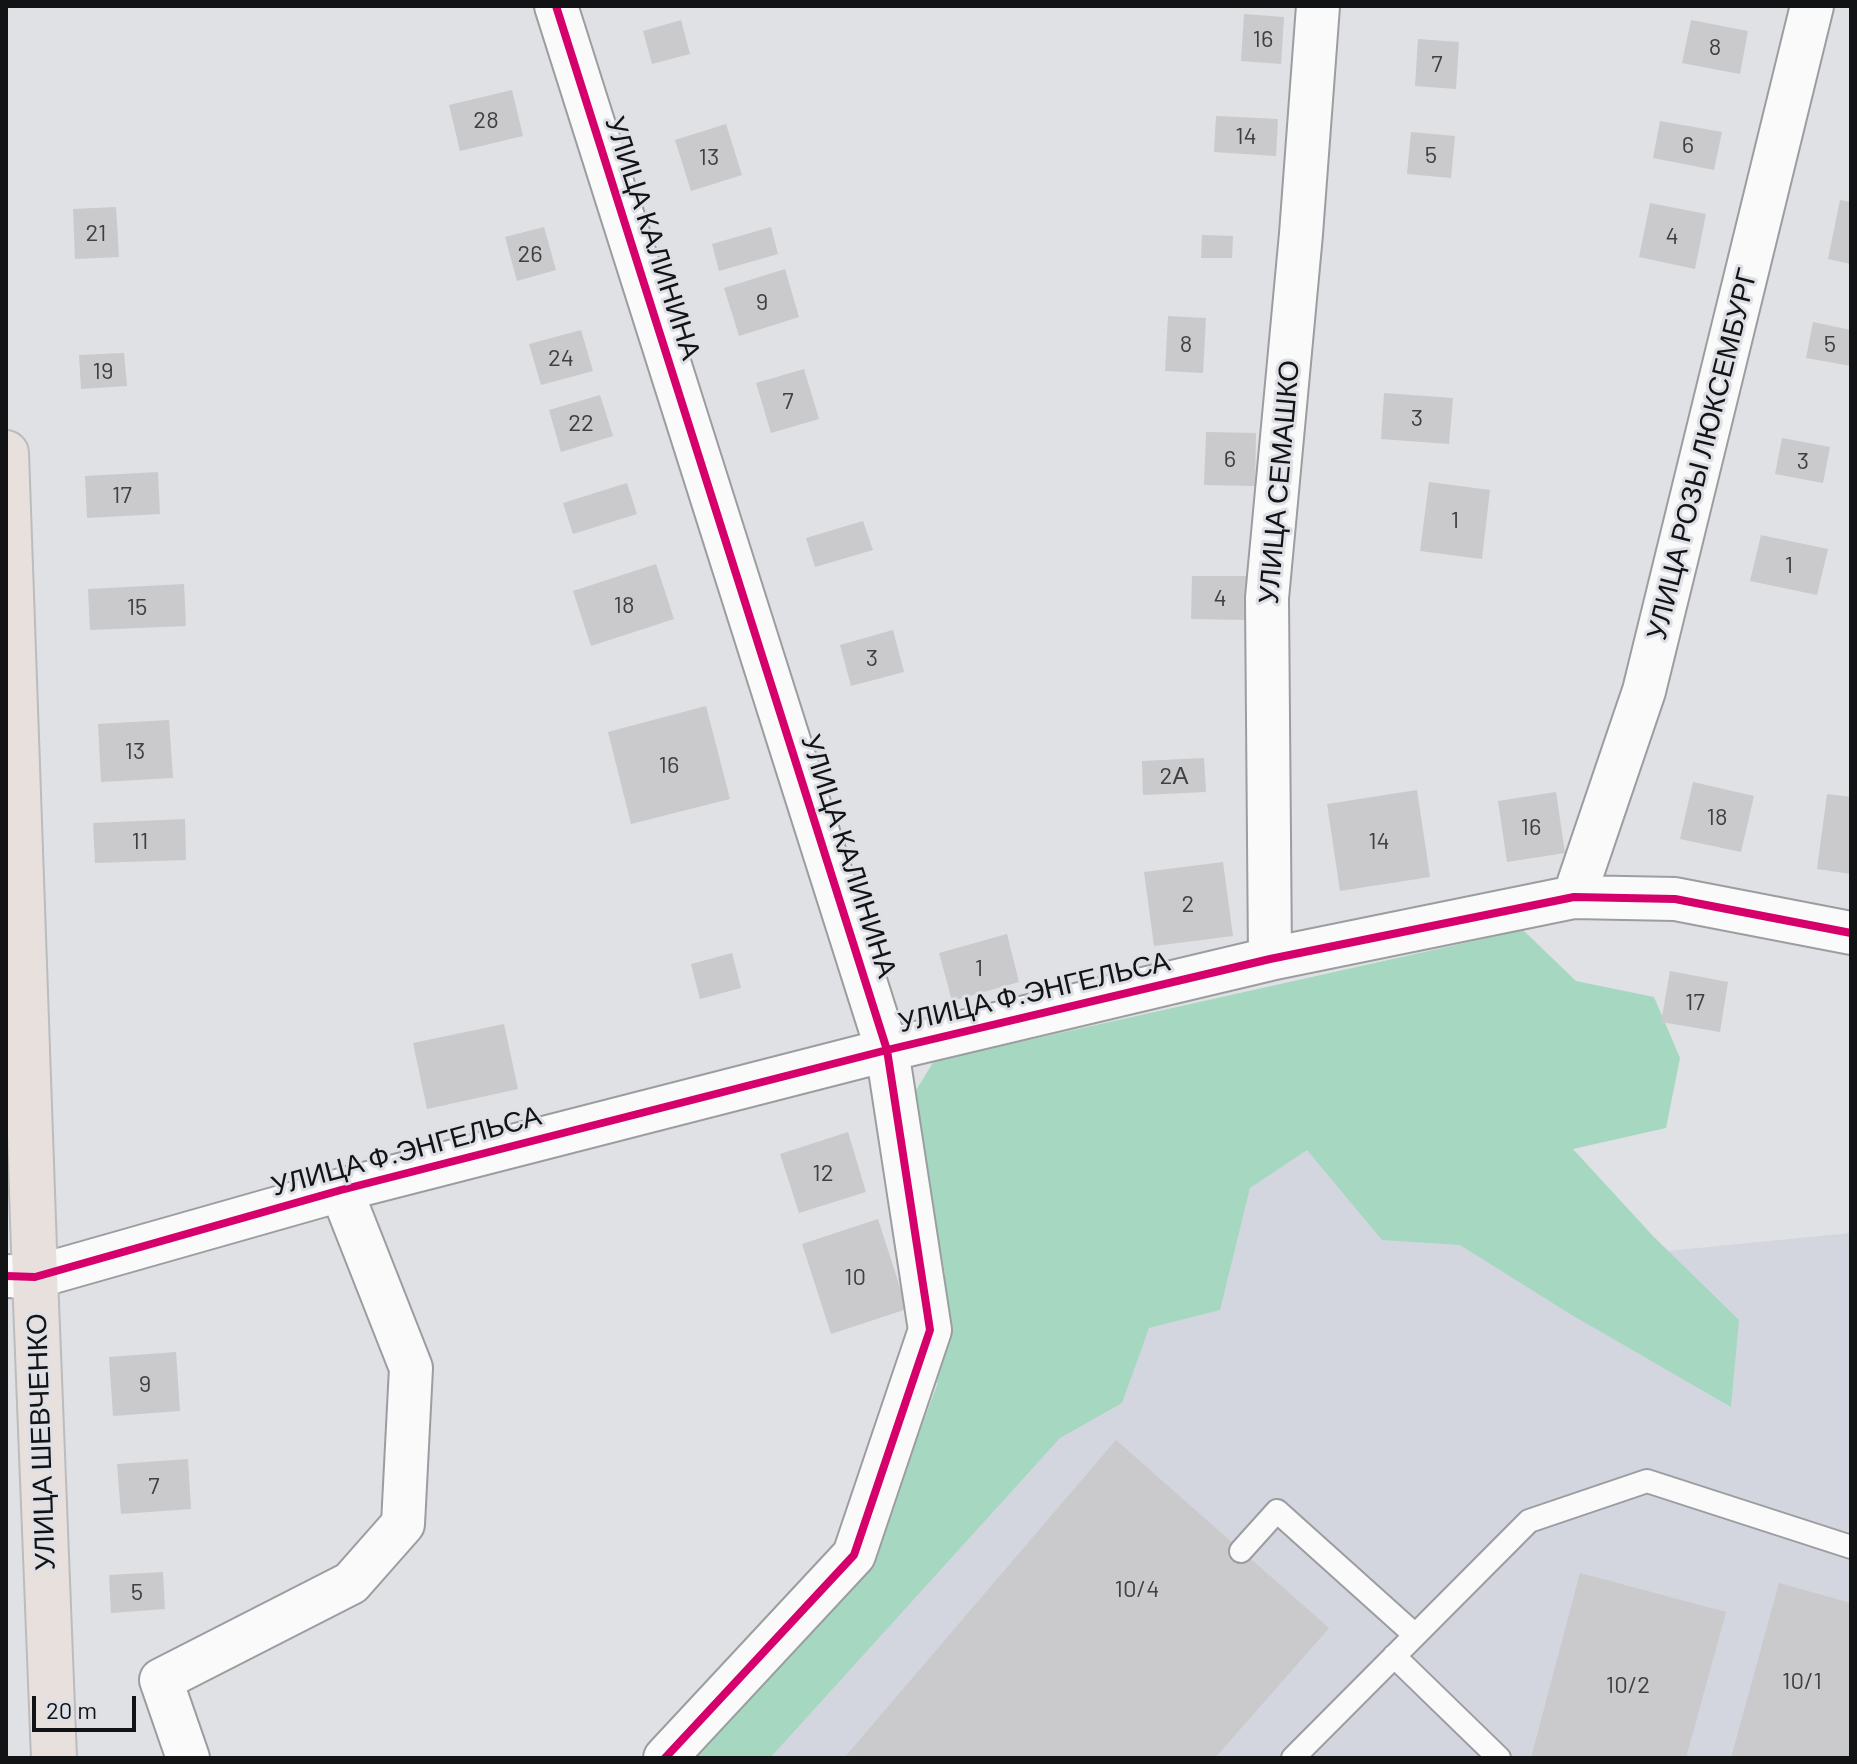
<!DOCTYPE html>
<meta charset="utf-8">
<style>
body{margin:0}
#map{position:relative;width:1857px;height:1764px;overflow:hidden;background:#e0e1e4;font-family:Barlow,sans-serif}
canvas{display:block}
.frame{position:absolute;inset:0;border:8px solid #121315;pointer-events:none}
.scale{position:absolute;left:32px;top:1696px;width:104px;height:36px;box-sizing:border-box;border:4px solid #121315;border-top:0;padding-left:10px;font-size:24px;line-height:28px;white-space:nowrap;color:#121315;-webkit-text-stroke:6px #dee0e6;paint-order:stroke}
</style>
<div id="map">
<canvas width="1857" height="1764"></canvas>
<div class="frame"></div>
<div class="scale">20 m</div>
</div>
<script>
const ctx = document.querySelector('canvas').getContext('2d');
ctx.lineJoin = 'round';
function paint(path, color) {
  ctx.fillStyle = color;
  ctx.fill(path, 'evenodd');
}
function shape(rows) {
  const path = new Path2D();
  for (const r of rows) {
    path.moveTo(r[0], r[1]);
    for (let i = 2; i < r.length; i += 2) path.lineTo(r[i], r[i + 1]);
  }
  return path;
}
function stroke(path, color, width, dash) {
  ctx.strokeStyle = color;
  ctx.lineWidth = width;
  ctx.lineCap = dash ? 'butt' : 'round';
  ctx.setLineDash(dash || []);
  ctx.stroke(path);
}
function drawText(font, color, halo, rows, align = 'center') {
  ctx.font = font + ' Barlow,sans-serif';
  ctx.lineWidth = 6;
  ctx.setLineDash([]);
  ctx.textBaseline = 'middle';
  ctx.strokeStyle = halo;
  ctx.fillStyle = color;
  for (const [text, x, y, turn = 0] of rows) {
    ctx.save();
    ctx.translate(x, y);
    ctx.rotate((+turn || 0) * Math.PI / 180);
    ctx.textAlign = isNaN(turn) ? turn : align;
    if (halo) ctx.strokeText(text, 0, 0);
    ctx.fillText(text, 0, 0);
    ctx.restore();
  }
}
paint(shape([
 [1541,946,1562,1149,1657,1252,1851,1233,1851,1758,732,1758,1043,1414,997,1061]
]), '#d3d6df');
paint(shape([
 [1523,930,1576,981,1654,997,1680,1058,1666,1128,1573,1149,1653,1236,1739,1320,1731,1407,1570,1314,1460,1245,1382,1240,1307,1150,1250,1188,1220,1310,1149,1328,1122,1403,1060,1438,770,1758,695,1758,869,1565,937,1385,945,1275,913,1095,934,1061]
]), '#a6d8c1');
paint(shape([
 [1244,14,1284,17,1281,64,1241,61],
 [681,20,690,54,652,64,643,31],
 [1691,20,1748,31,1740,74,1682,63],
 [1418,39,1459,42,1456,89,1415,86],
 [512,90,523,136,460,151,449,105],
 [1216,116,1278,119,1276,156,1214,152],
 [1660,121,1722,132,1714,170,1653,158],
 [726,124,742,175,691,191,675,140],
 [1411,132,1455,136,1451,178,1407,174],
 [1840,200,1851,202,1851,264,1828,259],
 [1650,203,1706,214,1695,269,1639,257],
 [116,207,119,257,75,259,73,209],
 [544,227,556,270,517,281,505,237],
 [771,227,778,254,719,271,712,244],
 [1202,235,1233,236,1232,258,1201,258],
 [785,269,799,317,739,336,724,288],
 [1168,316,1206,318,1203,373,1165,371],
 [1813,322,1851,330,1851,366,1806,358],
 [581,330,593,371,541,385,529,344],
 [124,353,127,386,81,389,79,355],
 [804,369,819,419,771,433,756,383],
 [1384,393,1453,398,1449,444,1381,439],
 [600,395,613,436,561,452,549,410],
 [1206,432,1256,433,1255,486,1204,485],
 [1782,438,1830,447,1823,483,1775,474],
 [158,472,160,514,87,518,85,476],
 [1429,482,1490,490,1482,559,1420,551],
 [627,483,637,514,573,534,563,503],
 [863,521,873,550,815,567,806,538],
 [1761,535,1828,549,1817,595,1750,581],
 [656,564,674,619,591,646,573,591],
 [1192,576,1250,576,1249,620,1191,619],
 [184,584,186,626,90,630,88,589],
 [893,630,904,672,851,686,840,645],
 [706,706,730,799,631,824,608,732],
 [169,720,173,778,101,782,98,724],
 [1204,758,1206,792,1143,795,1142,761],
 [1693,782,1754,796,1741,852,1680,839],
 [1417,790,1430,877,1340,891,1327,804],
 [1556,792,1565,853,1507,862,1498,801],
 [1827,794,1851,797,1851,874,1817,869],
 [185,819,186,860,95,863,93,823],
 [1223,862,1233,936,1154,946,1144,872],
 [1007,934,1019,982,952,1001,939,953],
 [732,953,741,988,700,999,691,964],
 [1670,971,1728,982,1720,1032,1661,1022],
 [504,1024,518,1089,427,1109,413,1043],
 [848,1132,866,1192,799,1213,780,1154],
 [878,1219,907,1309,831,1334,802,1244],
 [176,1352,180,1411,113,1416,109,1357],
 [1116,1440,1329,1628,1215,1758,844,1758],
 [188,1459,191,1509,121,1514,117,1464],
 [163,1572,165,1609,111,1613,109,1575],
 [1580,1573,1726,1612,1686,1758,1531,1758],
 [1779,1583,1851,1603,1851,1758,1731,1758]
]), '#cac9cb');
const service = shape([
 [1241,1551,1277,1511,1415,1635],
 [1394,1656,1499,1758],
 [1293,1758,1529,1521,1647,1481,1851,1547]
]);
const minor = shape([
 [556,6,887,1050,930,1330,854,1555,665,1758],
 [1574,897,1644,691,1812,6],
 [1270,959,1267,598,1301,234,1318,6],
 [6,1276,35,1277,341,1190,887,1050,1270,959,1574,897,1675,899,1851,933],
 [188,1758,161,1680,351,1583,403,1524,411,1368,341,1190]
]);
const primary = shape([
 [6,453,35,1277,54,1758]
]);
stroke(service, '#9c9da0', 26);
stroke(minor, '#9c9da0', 46);
stroke(primary, '#bbbcbe', 48);
stroke(service, '#fafafb', 22);
stroke(minor, '#fafafb', 42);
stroke(primary, '#e8e0dc', 44);
stroke(shape([
 [556,6,887,1050,930,1330,854,1555,665,1758],
 [6,1276,35,1277,341,1190,887,1050,1270,959,1574,897,1675,899,1851,933]
]), '#d6006c', 8);
drawText('24px', '#404042', null, [
 ["16",1263,39],
 ["8",1715,47],
 ["7",1437,64],
 ["28",486,120],
 ["14",1246,136],
 ["6",1688,145],
 ["5",1431,155],
 ["13",709,157],
 ["21",96,233],
 ["4",1672,236],
 ["26",530,254],
 ["9",762,302],
 ["8",1186,344],
 ["5",1830,344],
 ["24",561,358],
 ["19",103,371],
 ["7",788,401],
 ["3",1417,418],
 ["22",581,423],
 ["6",1230,459],
 ["3",1803,461],
 ["17",122,495],
 ["1",1455,520],
 ["1",1789,565],
 ["4",1220,598],
 ["18",624,605],
 ["15",137,607],
 ["3",872,658],
 ["13",135,751],
 ["16",669,765],
 ["2А",1174,776],
 ["18",1717,817],
 ["16",1531,827],
 ["11",140,841],
 ["14",1379,841],
 ["2",1188,904],
 ["1",979,968],
 ["17",1695,1002],
 ["12",823,1173],
 ["10",855,1277],
 ["9",145,1384],
 ["7",154,1486],
 ["10/4",1137,1589],
 ["5",137,1592],
 ["10/1",1802,1681],
 ["10/2",1628,1685]
]);
drawText('28px', '#121315', '#dee0e6', [
 ["УЛИЦА КАЛИНИНА",653,238,72],
 ["УЛИЦА РОЗЫ ЛЮКСЕМБУРГ",1702,454,-76],
 ["УЛИЦА СЕМАШКО",1279,482,-85],
 ["УЛИЦА КАЛИНИНА",849,856,72],
 ["УЛИЦА Ф.ЭНГЕЛЬСА",1034,992,-13],
 ["УЛИЦА Ф.ЭНГЕЛЬСА",406,1151,-15],
 ["УЛИЦА ШЕВЧЕНКО",41,1442,-92]
]);
</script>
